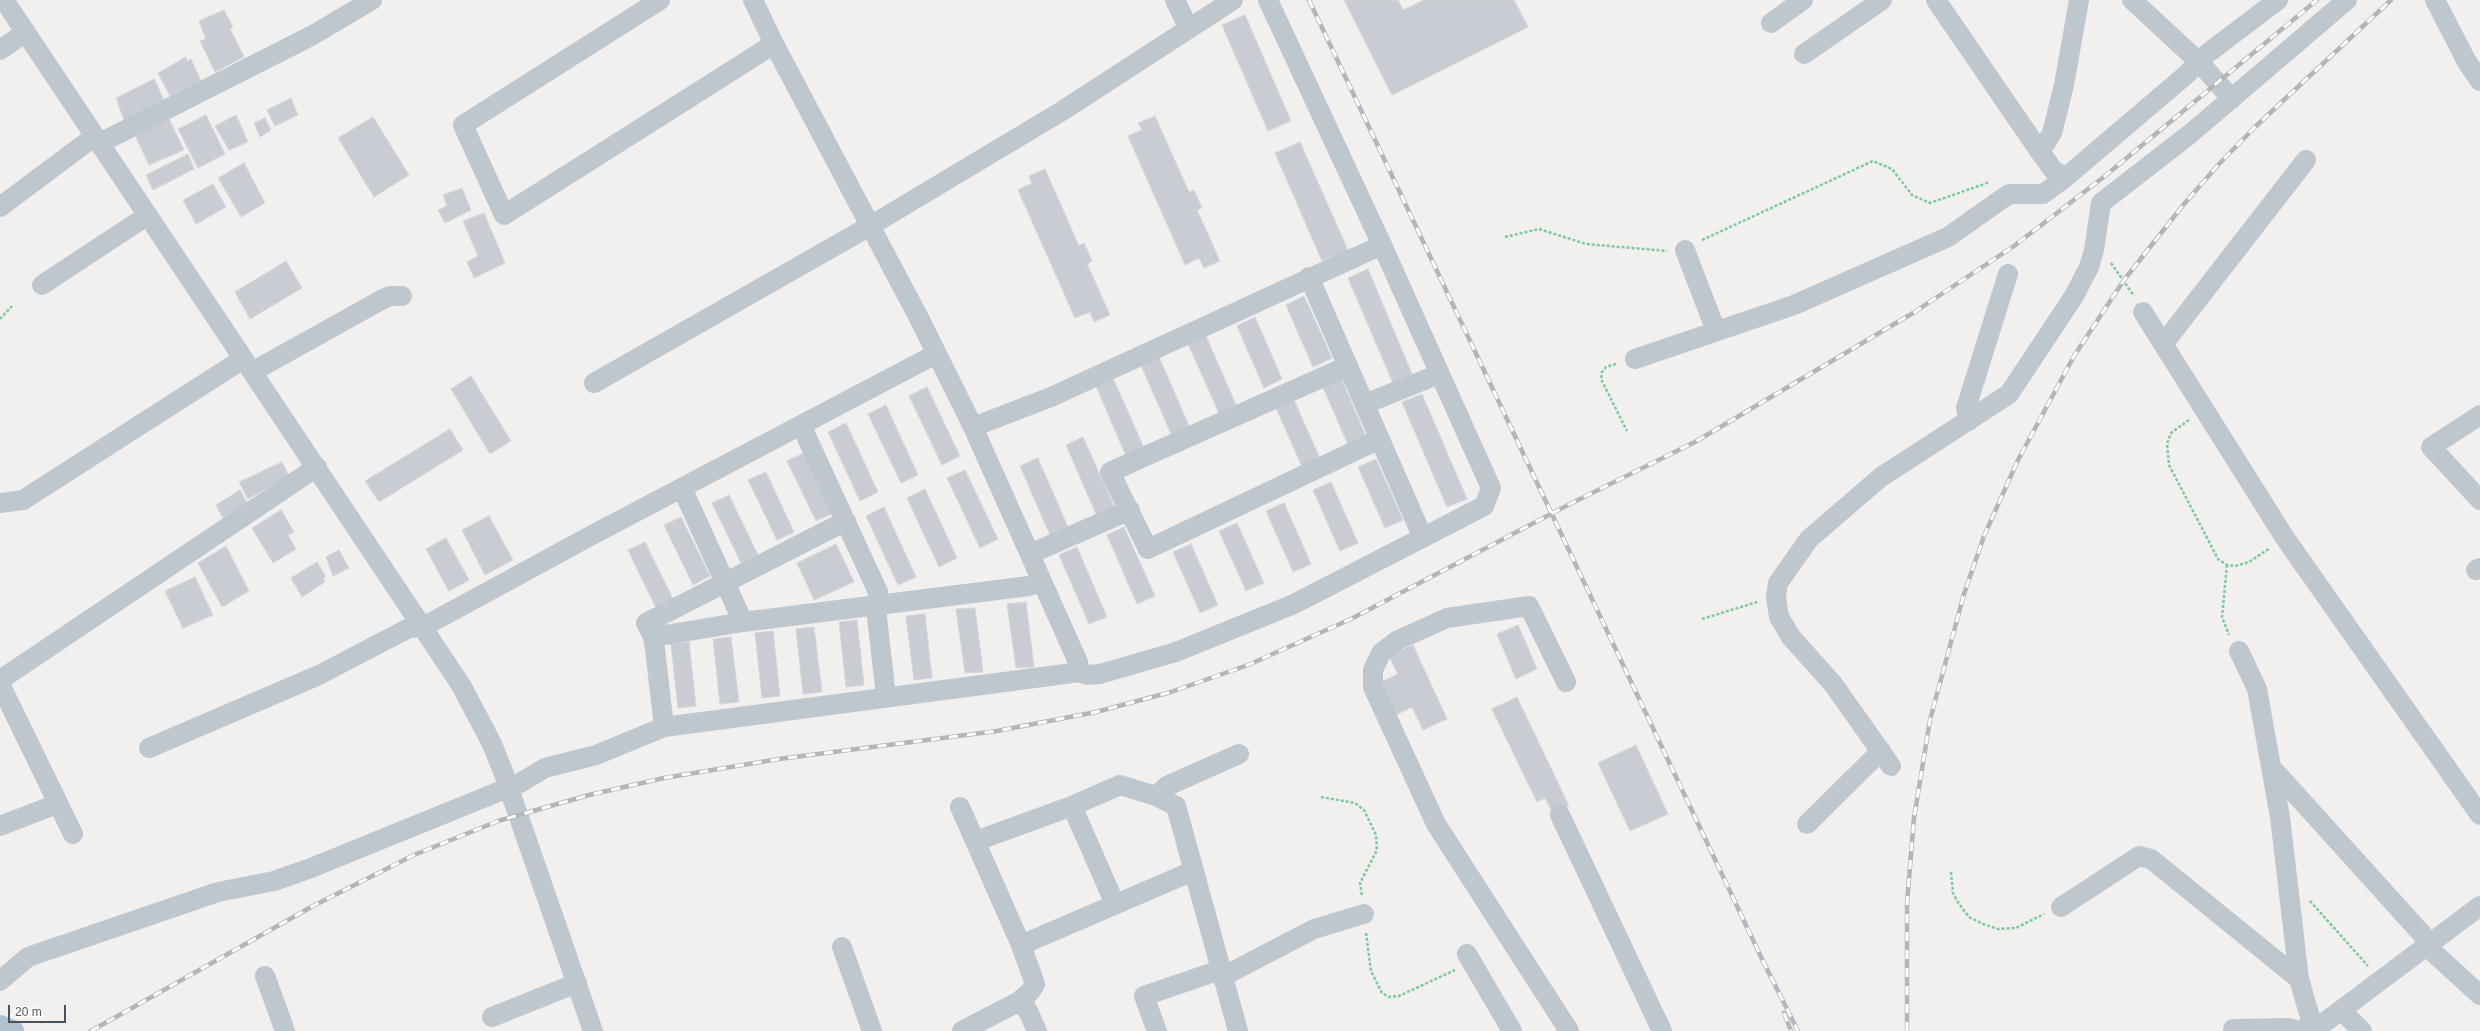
<!DOCTYPE html>
<style>
body{margin:0}
#map{position:relative;width:2480px;height:1031px;overflow:hidden;background:#f2efef;font-family:Arial,sans-serif}
canvas{display:block}
.scale{position:absolute;left:8px;top:1005px;width:58px;height:18px;box-sizing:border-box;border:2px solid #48535c;border-top:0;padding-left:5px;font-size:12px;line-height:14px;white-space:nowrap;color:#48535c;-webkit-text-stroke:3px #fff;paint-order:stroke}
</style>
<div id="map">
<canvas width="2480" height="1031"></canvas>
<div class="scale">20 m</div>
</div>
<script>
const ctx = document.querySelector('canvas').getContext('2d');
ctx.lineJoin = 'round';
function paint(path, color) {
  ctx.fillStyle = color;
  ctx.fill(path, 'evenodd');
}
function shape(rows) {
  const path = new Path2D();
  for (const r of rows) {
    path.moveTo(r[0], r[1]);
    for (let i = 2; i < r.length; i += 2) path.lineTo(r[i], r[i + 1]);
  }
  return path;
}
function stroke(path, color, width, dash) {
  ctx.strokeStyle = color;
  ctx.lineWidth = width;
  ctx.lineCap = dash ? 'butt' : 'round';
  ctx.setLineDash(dash || []);
  ctx.stroke(path);
}
const building = shape([
 [1344,0,1398,0,1403,10,1424,0,1514,0,1528,27,1392,95,1344,0],
 [224,10,233,27,230,29,244,57,215,72,200,41,206,39,199,21,224,10],
 [1245,15,1291,121,1268,131,1222,25,1245,15],
 [186,57,187,61,191,59,201,81,170,96,158,73,186,57],
 [154,79,164,100,124,120,116,98,154,79],
 [291,98,298,115,275,126,267,110,291,98],
 [206,115,225,154,198,168,178,129,206,115],
 [236,115,248,142,229,150,215,126,236,115],
 [1155,116,1189,192,1194,190,1202,208,1197,210,1220,261,1204,268,1199,258,1185,265,1128,136,1142,130,1138,123,1155,116],
 [373,117,409,175,374,197,338,138,373,117],
 [265,118,271,130,260,137,254,123,265,118],
 [169,119,184,150,149,165,135,135,169,119],
 [1300,142,1348,250,1322,261,1275,153,1300,142],
 [188,154,194,169,153,190,146,175,188,154],
 [244,163,265,203,241,217,218,178,244,163],
 [1045,169,1079,246,1084,243,1092,261,1087,264,1110,315,1094,322,1090,312,1075,318,1018,190,1032,183,1029,176,1045,169],
 [213,184,226,207,196,224,183,200,213,184],
 [462,188,471,210,445,223,438,210,447,206,443,195,462,188],
 [484,213,505,263,474,278,467,262,478,256,463,221,484,213],
 [286,261,302,288,250,319,235,292,286,261],
 [1368,269,1412,374,1393,383,1348,278,1368,269],
 [1304,296,1332,358,1313,367,1286,305,1304,296],
 [1255,317,1282,379,1264,388,1237,326,1255,317],
 [1206,336,1236,405,1219,413,1188,344,1206,336],
 [1159,357,1189,426,1171,434,1141,365,1159,357],
 [471,376,511,441,490,454,451,389,471,376],
 [1341,377,1367,439,1349,447,1322,385,1341,377],
 [1113,378,1144,448,1126,456,1096,386,1113,378],
 [927,387,960,456,942,465,909,396,927,387],
 [1422,394,1467,499,1447,507,1402,402,1422,394],
 [1294,400,1321,461,1303,469,1276,408,1294,400],
 [886,405,918,475,901,483,868,414,886,405],
 [846,423,878,492,860,501,828,432,846,423],
 [450,429,463,450,379,502,365,481,450,429],
 [1083,437,1114,506,1096,514,1066,445,1083,437],
 [804,453,833,513,816,521,787,461,804,453],
 [1038,458,1068,527,1050,535,1020,466,1038,458],
 [1376,459,1403,520,1385,528,1358,467,1376,459],
 [282,462,289,476,248,499,239,482,282,462],
 [965,470,998,539,980,548,947,478,965,470],
 [766,472,794,532,777,540,748,480,766,472],
 [1331,482,1358,543,1340,551,1313,490,1331,482],
 [925,489,957,558,939,567,907,498,925,489],
 [240,490,247,503,223,518,216,505,240,490],
 [729,495,758,555,741,563,712,503,729,495],
 [1284,503,1311,564,1293,572,1266,511,1284,503],
 [884,507,916,577,898,585,866,516,884,507],
 [281,510,294,532,288,535,296,549,273,563,252,528,281,510],
 [489,516,513,560,485,575,462,530,489,516],
 [681,517,710,576,693,585,664,525,681,517],
 [1237,523,1264,583,1246,591,1219,531,1237,523],
 [1124,527,1155,596,1137,604,1107,535,1124,527],
 [446,538,469,580,449,591,426,549,446,538],
 [645,542,674,601,657,610,628,550,645,542],
 [836,544,854,582,814,600,797,563,836,544],
 [1191,544,1218,605,1200,613,1173,552,1191,544],
 [226,546,249,591,222,607,198,563,226,546],
 [1077,547,1107,617,1089,624,1059,555,1077,547],
 [339,550,349,568,333,576,326,557,339,550],
 [317,562,326,577,323,579,325,582,302,597,291,578,317,562],
 [195,577,213,615,183,628,165,591,195,577],
 [1026,602,1034,667,1016,668,1007,604,1026,602],
 [975,608,983,672,965,673,956,609,975,608],
 [925,614,932,678,914,680,906,616,925,614],
 [857,620,864,685,846,687,839,622,857,620],
 [1518,625,1537,669,1516,679,1497,634,1518,625],
 [814,627,822,692,803,694,796,629,814,627],
 [773,631,780,696,762,698,755,633,773,631],
 [731,637,739,702,720,704,713,639,731,637],
 [689,642,696,706,678,708,671,644,689,642],
 [1413,645,1447,719,1423,730,1412,707,1396,715,1381,682,1398,674,1389,656,1413,645],
 [1517,697,1569,806,1553,814,1545,798,1537,802,1492,709,1517,697],
 [1636,745,1668,814,1630,831,1598,763,1636,745]
]);
paint(building, '#c9ccd2');
stroke(building, '#d4d6da', 1);
stroke(shape([
 [1505,237,1539,229,1586,244,1667,251],
 [1702,240,1873,161,1892,169,1912,195,1930,203,1990,182],
 [2111,263,2134,296],
 [0,319,12,306],
 [1616,364,1606,367,1602,372,1601,379,1627,431],
 [2189,420,2171,433,2167,444,2169,465,2218,559,2227,565,2235,566,2249,562,2270,548],
 [2227,565,2222,617,2229,635],
 [1702,619,1757,602],
 [1321,797,1355,803,1364,810,1376,835,1377,850,1360,883,1362,896],
 [1951,872,1953,893,1959,904,1969,917,1983,924,1998,929,2016,928,2044,914],
 [2310,901,2368,966],
 [1366,933,1371,971,1382,993,1389,997,1399,996,1455,970]
]), '#7ac99f', 2.5, [3, 2]);
stroke(shape([
 [4,0,461,685,492,744,504,774,593,1031],
 [660,0,463,125,504,215,774,44],
 [753,0,774,44,920,320,973,427,1078,662,1080,672],
 [1175,0,1189,29],
 [1936,0,2038,149,2054,171,2066,177,2187,74,2208,53,2278,0],
 [2132,0,2199,62,2232,99],
 [2435,0,2467,62,2480,81],
 [1771,23,1803,0],
 [0,50,26,32],
 [1804,54,1882,0],
 [100,143,313,35,372,0],
 [2038,149,2045,144,2052,133,2064,85,2079,0],
 [0,207,95,136],
 [1685,250,1716,331],
 [1309,277,1423,538],
 [42,285,148,215],
 [2143,312,2285,538,2480,815],
 [2164,343,2306,160],
 [1635,359,1794,305,1948,237,2009,194,2043,194,2066,177],
 [1348,366,1110,472,1148,549,1380,439],
 [252,372,383,299,390,296,402,296],
 [594,383,870,226,1062,111,1233,0],
 [1365,404,1439,374],
 [2480,415,2431,447,2480,500],
 [1969,421,1966,408,2008,274],
 [801,425,878,592,877,617,886,697],
 [973,427,1051,397,1382,245],
 [682,488,743,622,1029,586,1042,581],
 [0,503,23,500,243,359],
 [1030,554,1130,510],
 [2476,570,2480,568],
 [653,637,743,622],
 [2239,651,2257,689,2280,817,2299,979,2310,1017,2309,1031],
 [0,680,317,467],
 [1566,682,1529,606,1447,618,1398,640,1381,653,1373,670,1373,687,1436,824,1569,1031],
 [0,684,73,834],
 [664,727,655,649,653,637,646,623,846,521],
 [149,748,319,675,409,628,423,627,594,534,936,354],
 [1891,766,1833,684,1791,637,1779,617,1776,597,1778,583,1809,539,1881,477,2009,394,2074,296,2089,267,2094,250,2101,203,2190,134,2347,0],
 [2271,767,2422,934,2435,954,2480,995],
 [1156,796,1167,786,1239,754],
 [1072,806,1115,904],
 [960,807,1021,945],
 [1560,815,1662,1031],
 [1807,824,1881,751],
 [0,826,57,804],
 [976,841,1072,806,1120,785,1156,796,1176,806,1238,1031],
 [2061,907,2139,856,2151,859,2299,979],
 [842,947,872,1031],
 [1467,954,1512,1031],
 [265,976,285,1031],
 [1222,977,1314,929,1364,914],
 [0,981,28,957,218,892,274,881,311,868,520,783,545,768,596,755,664,727,1080,672,1087,675,1100,674,1176,652,1294,604,1484,506,1491,488,1382,245,1268,0],
 [1018,1002,1027,1009,1037,1031],
 [2341,1010,2362,1031],
 [492,1017,577,983],
 [2233,1029,2289,1028,2299,1031],
 [962,1031,1018,1002,1030,992,1035,984,1021,945,1193,871],
 [1157,1031,1144,996,1220,970],
 [2313,1031,2480,906]
]), '#bec7cd', 20);
stroke(shape([
 [0,1026,13,1031]
]), '#b0c0cd', 22);
const rail = shape([
 [1309,0,1762,959,1798,1031],
 [1784,1013,1791,1031],
 [91,1031,313,906,414,855,498,821,589,795,664,778,779,759,997,731,1096,712,1171,692,1248,665,1351,619,1568,505,1695,442,1913,313,2014,246,2105,176,2317,0],
 [1907,1031,1907,903,1914,818,1930,720,1964,594,1984,536,2018,460,2074,356,2124,280,2184,204,2219,164,2255,127,2391,0]
]);
stroke(rail, '#b2b5b9', 4.5);
stroke(rail, '#fff', 3, [9]);
</script>
